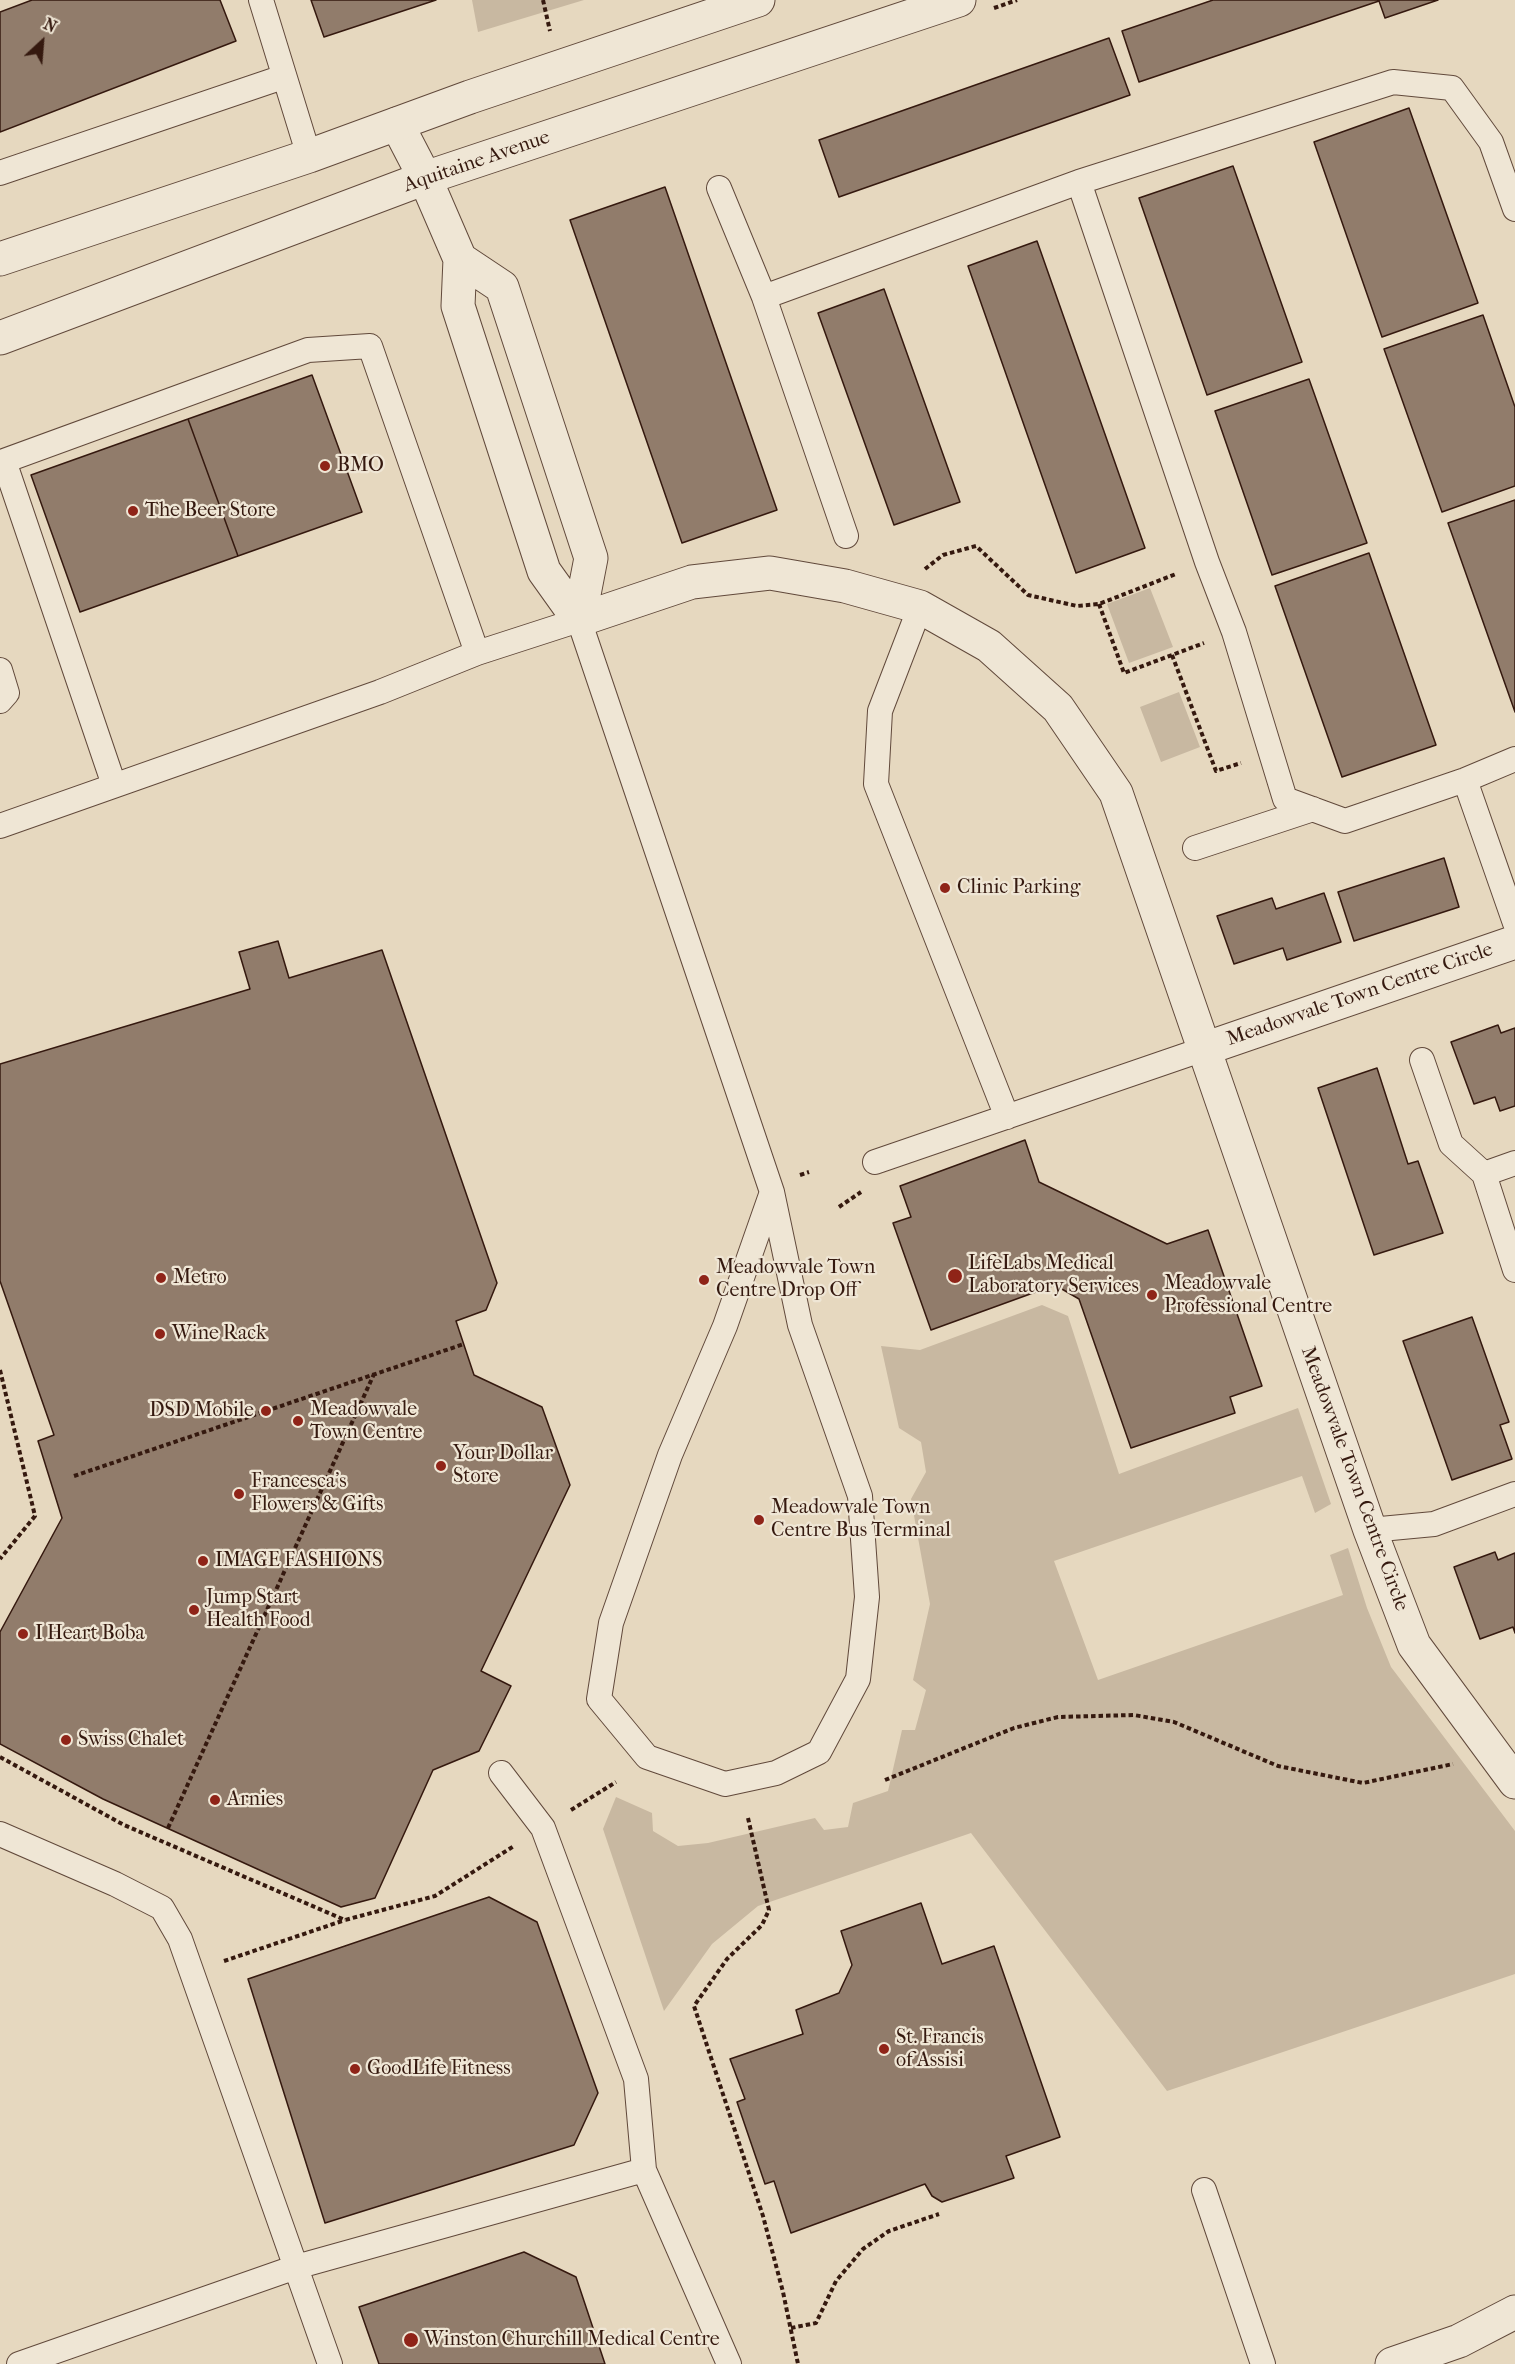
<!DOCTYPE html>
<style>
body{margin:0}
#map{position:relative;width:1515px;height:2364px;overflow:hidden;background:#e6d8bf;font-family:"IM FELL French Canon",serif}
canvas{display:block}
.north{position:absolute;left:12px;top:12px;width:60px;height:60px;-webkit-text-stroke:4px #efe6d5;paint-order:stroke;rotate:26deg;font-size:16px;font-weight:700;line-height:24px;text-align:center;color:#35190f}
.north::after{content:'';display:block;margin:auto;width:21px;height:27px;background:#35190f;clip-path:polygon(50% 0,100% 100%,50% 72%,0 100%)}
</style>
<div id="map">
<canvas width="1515" height="2364"></canvas>
<div class="north">N</div>
</div>
<script>
const ctx = document.querySelector('canvas').getContext('2d');
ctx.lineJoin = 'round';
function paint(path, color) {
  ctx.fillStyle = color;
  ctx.fill(path, 'evenodd');
}
function shape(rows) {
  const path = new Path2D();
  for (const r of rows) {
    path.moveTo(r[0], r[1]);
    for (let i = 2; i < r.length; i += 2) path.lineTo(r[i], r[i + 1]);
  }
  return path;
}
function stroke(path, color, width, dash) {
  ctx.strokeStyle = color;
  ctx.lineWidth = width;
  ctx.lineCap = dash ? 'butt' : 'round';
  ctx.setLineDash(dash || []);
  ctx.stroke(path);
}
function drawText(font, color, halo, rows, align = 'center') {
  ctx.font = font + ' "IM FELL French Canon",serif';
  ctx.lineWidth = 4.5;
  ctx.setLineDash([]);
  ctx.textBaseline = 'middle';
  ctx.strokeStyle = halo;
  ctx.fillStyle = color;
  for (const [text, x, y, turn = 0] of rows) {
    ctx.save();
    ctx.translate(x, y);
    ctx.rotate((+turn || 0) * Math.PI / 180);
    ctx.textAlign = isNaN(turn) ? turn : align;
    if (halo) ctx.strokeText(text, 0, 0);
    ctx.fillText(text, 0, 0);
    ctx.restore();
  }
}
paint(shape([
 [472,0,584,0,478,32],
 [1150,588,1173,647,1129,663,1107,604],
 [1179,692,1200,747,1161,762,1140,707],
 [1042,1305,1068,1316,1119,1474,1298,1408,1331,1504,1315,1513,1302,1476,1054,1561,1098,1680,1343,1595,1330,1555,1348,1548,1367,1608,1391,1667,1515,1831,1515,1974,1167,2091,971,1833,758,1906,712,1944,664,2011,603,1829,616,1797,652,1813,653,1831,678,1846,708,1843,815,1818,824,1830,848,1827,853,1803,888,1791,902,1730,915,1730,926,1690,913,1680,930,1604,911,1499,926,1472,921,1442,899,1428,881,1346,920,1350]
]), '#c8b8a1');
const building = shape([
 [32,0,220,0,236,41,0,132,0,12,32,0],
 [311,0,436,0,324,37,311,0],
 [1213,0,1438,0,1385,18,1379,1,1139,82,1122,31,1213,0],
 [1109,38,1130,95,839,197,819,140,1109,38],
 [1409,108,1478,303,1382,337,1314,142,1409,108],
 [1233,166,1302,362,1207,395,1139,198,1233,166],
 [665,187,777,510,682,543,570,220,665,187],
 [1037,241,1145,548,1076,573,968,266,1037,241],
 [884,289,960,502,894,525,818,313,884,289],
 [1483,315,1515,407,1515,486,1442,512,1384,349,1483,315],
 [312,375,362,512,238,556,188,419,312,375],
 [1309,379,1367,543,1272,575,1215,411,1309,379],
 [188,419,238,556,80,612,31,475,188,419],
 [1515,500,1515,712,1448,523,1515,500],
 [1369,553,1436,745,1342,777,1275,586,1369,553],
 [1444,858,1459,907,1354,941,1338,892,1444,858],
 [1324,893,1341,942,1287,960,1283,948,1234,964,1217,916,1272,898,1276,909,1324,893],
 [278,941,289,978,382,950,497,1283,486,1310,456,1321,474,1375,542,1407,570,1485,481,1671,511,1686,479,1751,433,1770,375,1898,341,1907,103,1799,0,1744,0,1632,62,1518,38,1441,54,1435,0,1281,0,1064,250,989,239,952,278,941],
 [1498,1025,1501,1033,1515,1028,1515,1106,1500,1111,1495,1097,1474,1104,1451,1042,1498,1025],
 [1377,1068,1408,1164,1418,1161,1443,1233,1374,1255,1318,1088,1377,1068],
 [1025,1140,1039,1182,1167,1244,1208,1230,1262,1386,1230,1397,1235,1413,1131,1448,1079,1299,1055,1285,931,1330,893,1223,911,1217,900,1186,1025,1140],
 [1472,1317,1509,1422,1500,1425,1512,1459,1452,1480,1403,1341,1472,1317],
 [1495,1552,1498,1560,1515,1553,1515,1633,1513,1627,1480,1639,1454,1567,1495,1552],
 [489,1897,537,1922,598,2093,574,2145,325,2223,248,1979,489,1897],
 [921,1903,942,1964,994,1946,1060,2137,1006,2156,1014,2178,942,2202,932,2196,925,2184,791,2233,774,2181,765,2184,737,2102,745,2099,730,2059,803,2034,796,2010,839,1993,852,1965,841,1931,921,1903],
 [524,2252,576,2277,605,2364,379,2364,359,2307,524,2252]
]);
paint(building, '#917c6b');
stroke(building, '#35190f', 1.5);
const service = shape([
 [261,0,309,156],
 [0,173,283,77],
 [1079,182,1207,562,1234,632,1285,799,1345,821,1465,780,1515,759],
 [719,188,764,297,846,536],
 [764,297,1079,182,1393,82,1452,88,1491,142,1515,209],
 [920,607,880,711,876,784,1007,1117],
 [0,670,7,693,0,701],
 [1465,780,1515,923],
 [114,785,4,461,308,350,370,346,477,653],
 [0,826,380,692,477,653,579,620,772,1192,800,1325,860,1496,867,1597,858,1679,819,1752,776,1773,725,1784,647,1757,599,1699,611,1623,670,1455,725,1326,772,1192],
 [1195,848,1313,809],
 [1422,1060,1451,1144,1484,1174],
 [875,1162,1204,1049],
 [1515,1163,1484,1174,1515,1270],
 [1370,1530,1434,1524,1515,1494],
 [501,1773,543,1828,636,2079,644,2170],
 [0,1834,115,1884,162,1908,180,1939,330,2364],
 [1204,2190,1263,2364],
 [19,2364,296,2267,644,2170,729,2364]
]);
const minor = shape([
 [397,124,425,178,460,259,458,306,544,571,579,620],
 [460,259,502,287,591,558,579,620],
 [579,620,692,582,770,573,845,586,920,607,989,646,1058,708,1116,793,1370,1530,1414,1645,1515,1782],
 [1204,1049,1515,942],
 [1392,2364,1459,2341,1515,2312]
]);
const tertiary = shape([
 [0,259,309,156,470,97,758,0],
 [0,338,425,178,959,0]
]);
stroke(service, '#61493b', 26);
stroke(minor, '#61493b', 35);
stroke(tertiary, '#61493b', 35);
stroke(shape([
 [543,0,550,31],
 [994,8,1017,0],
 [925,569,943,555,976,546,1028,595,1077,606,1099,604,1176,574],
 [1099,604,1124,673,1204,643],
 [1172,655,1216,771,1241,763],
 [800,1175,809,1172],
 [839,1207,861,1192],
 [0,1370,35,1516,0,1559],
 [74,1476,464,1344],
 [0,1757,124,1825,345,1920,435,1896,514,1846],
 [885,1780,1014,1728,1058,1717,1134,1715,1174,1722,1278,1766,1363,1783,1453,1764],
 [571,1810,616,1782],
 [748,1818,769,1910,762,1925,727,1959,694,2006,763,2216,783,2292,798,2364],
 [168,1828,374,1374],
 [224,1961,345,1920],
 [791,2328,816,2323,836,2281,863,2249,889,2231,939,2214]
]), '#35190f', 4, [4.5, 3]);
stroke(service, '#efe6d5', 24);
stroke(minor, '#efe6d5', 33);
stroke(tertiary, '#efe6d5', 33);
for (const [x, y, r, color] of [
 [325,466,6,"#8f2418"],
 [133,511,6,"#8f2418"],
 [945,888,6,"#8f2418"],
 [955,1276,8,"#8f2418"],
 [161,1278,6,"#8f2418"],
 [704,1280,6,"#8f2418"],
 [1152,1295,6,"#8f2418"],
 [160,1334,6,"#8f2418"],
 [266,1411,6,"#8f2418"],
 [298,1421,6,"#8f2418"],
 [441,1466,6,"#8f2418"],
 [239,1494,6,"#8f2418"],
 [759,1520,6,"#8f2418"],
 [203,1561,6,"#8f2418"],
 [194,1610,6,"#8f2418"],
 [23,1634,6,"#8f2418"],
 [66,1740,6,"#8f2418"],
 [215,1800,6,"#8f2418"],
 [884,2049,6,"#8f2418"],
 [355,2069,6,"#8f2418"],
 [411,2340,8,"#8f2418"]
]) {
  const dot = new Path2D();
  dot.arc(x, y, r, 0, 2 * Math.PI);
  ctx.fillStyle = color;
  ctx.fill(dot);
  stroke(dot, '#efe6d5', 2);
}
drawText('20px', '#35190f', '#efe6d5', [
 ["Aquitaine Avenue",477,162,-19],
 ["Meadowvale Town Centre Circle",1360,995,-19],
 ["Meadowvale Town Centre Circle",1354,1479,70]
]);
drawText('20px', '#35190f', '#efe6d5', [
 ["BMO",337,466],
 ["The Beer Store",145,511],
 ["Clinic Parking",957,888],
 ["LifeLabs Medical",968,1264],
 ["Laboratory Services",968,1287],
 ["Meadowvale Town",716,1268],
 ["Centre Drop Off",716,1291],
 ["Metro",173,1278],
 ["Meadowvale",1164,1284],
 ["Professional Centre",1164,1307],
 ["Wine Rack",172,1334],
 ["Meadowvale",310,1410],
 ["Town Centre",310,1433],
 ["DSD Mobile",254,1411,"right"],
 ["Your Dollar",453,1454],
 ["Store",453,1477],
 ["Francesca's",251,1482],
 ["Flowers & Gifts",251,1505],
 ["Meadowvale Town",771,1508],
 ["Centre Bus Terminal",771,1531],
 ["IMAGE FASHIONS",215,1561],
 ["Jump Start",206,1598],
 ["Health Food",206,1621],
 ["I Heart Boba",35,1634],
 ["Swiss Chalet",78,1740],
 ["Arnies",227,1800],
 ["St. Francis",896,2038],
 ["of Assisi",896,2061],
 ["GoodLife Fitness",367,2069],
 ["Winston Churchill Medical Centre",424,2340]
], 'left');
</script>
